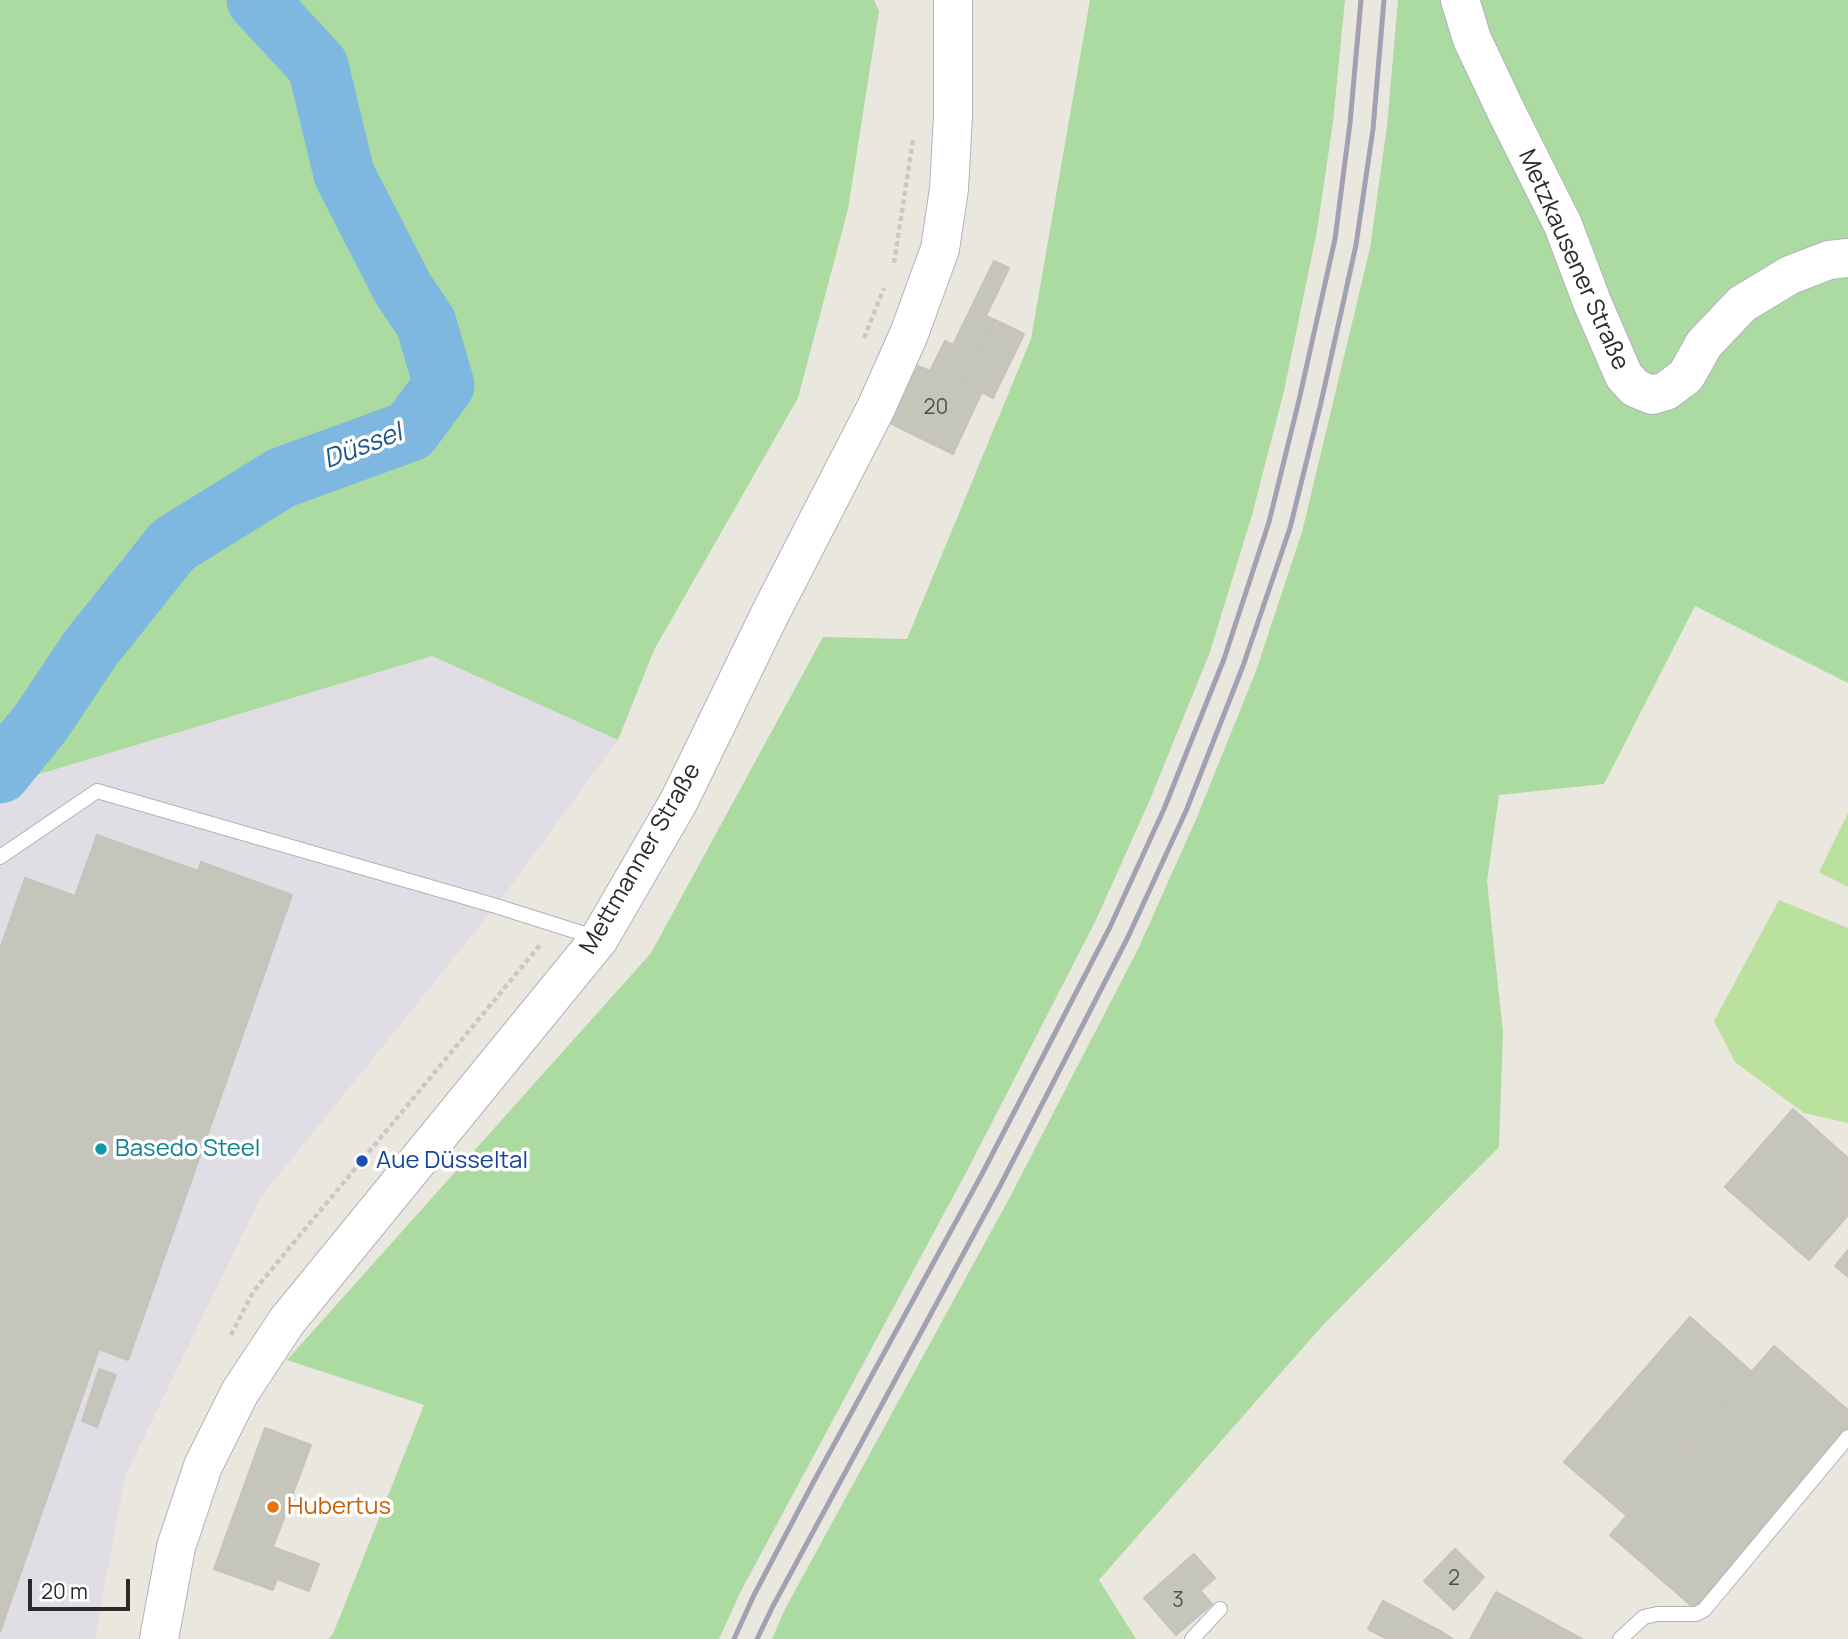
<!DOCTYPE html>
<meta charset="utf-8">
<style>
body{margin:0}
#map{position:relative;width:1848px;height:1639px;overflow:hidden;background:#eae7de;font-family:Manrope,sans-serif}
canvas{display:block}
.scale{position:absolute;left:28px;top:1579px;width:102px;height:32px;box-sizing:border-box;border:4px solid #2a2a2a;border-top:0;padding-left:9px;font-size:21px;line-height:24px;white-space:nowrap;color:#2a2a2a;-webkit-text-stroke:5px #fff;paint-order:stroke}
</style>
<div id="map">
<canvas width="1848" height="1639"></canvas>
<div class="scale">20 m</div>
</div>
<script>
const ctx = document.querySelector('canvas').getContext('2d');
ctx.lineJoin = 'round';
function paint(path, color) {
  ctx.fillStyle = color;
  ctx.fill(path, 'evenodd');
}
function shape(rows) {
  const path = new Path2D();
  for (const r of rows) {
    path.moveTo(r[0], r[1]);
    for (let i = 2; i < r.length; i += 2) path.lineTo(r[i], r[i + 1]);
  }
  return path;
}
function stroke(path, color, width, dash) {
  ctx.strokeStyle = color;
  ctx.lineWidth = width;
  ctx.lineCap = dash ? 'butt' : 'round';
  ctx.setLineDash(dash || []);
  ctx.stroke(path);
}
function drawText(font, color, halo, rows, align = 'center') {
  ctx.font = font + ' Manrope,sans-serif';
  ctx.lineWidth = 7;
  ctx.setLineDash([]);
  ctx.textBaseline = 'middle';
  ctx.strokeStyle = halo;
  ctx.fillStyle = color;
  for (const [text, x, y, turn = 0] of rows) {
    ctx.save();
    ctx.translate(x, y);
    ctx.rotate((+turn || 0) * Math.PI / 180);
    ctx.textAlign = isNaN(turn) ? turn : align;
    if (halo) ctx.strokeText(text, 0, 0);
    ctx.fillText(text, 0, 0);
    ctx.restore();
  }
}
paint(shape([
 [432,656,618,740,496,906,261,1197,125,1476,95,1639,0,1639,0,786]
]), '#e0dee4');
paint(shape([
 [0,0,874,0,879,11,848,209,798,398,654,650,618,740,432,656,0,786],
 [1090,0,1345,0,1333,122,1317,231,1284,391,1252,515,1210,652,1149,802,1095,922,968,1169,742,1589,719,1639,328,1639,333,1634,424,1405,287,1360,651,953,823,637,907,639,1031,339],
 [1398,0,1848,0,1848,683,1695,606,1604,784,1499,795,1487,881,1503,1033,1499,1147,1323,1325,1099,1580,1136,1639,772,1639,785,1609,1011,1195,1139,947,1197,817,1256,671,1302,532,1370,248,1387,126]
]), '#acdba1');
paint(shape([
 [1848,813,1848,887,1819,872],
 [1779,900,1848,928,1848,1123,1804,1113,1735,1062,1714,1021]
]), '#bbe19e');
stroke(shape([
 [0,773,42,721,90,649,173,545,281,478,410,431,444,385,426,323,403,289,344,174,318,66,257,0]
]), '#7eb8e0', 61);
const building = shape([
 [994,261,1009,268,986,316,995,320,977,356,953,345,994,261],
 [995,320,1024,334,993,398,964,383,995,320],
 [945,341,977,356,964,383,982,392,953,454,890,423,918,366,930,371,945,341],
 [97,835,198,871,201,862,292,895,128,1360,99,1349,0,1632,0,949,25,878,75,896,97,835],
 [1793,1109,1848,1158,1848,1215,1809,1260,1725,1187,1793,1109],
 [1848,1250,1848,1277,1835,1266,1848,1250],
 [1690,1317,1752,1372,1627,1516,1564,1462,1690,1317],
 [1774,1346,1848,1410,1848,1431,1694,1608,1610,1535,1774,1346],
 [99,1369,116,1375,97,1427,82,1421,99,1369],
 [265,1428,311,1445,259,1585,214,1569,265,1428],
 [273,1547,319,1564,309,1591,277,1579,273,1590,259,1585,273,1547],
 [1455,1549,1484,1577,1454,1610,1424,1581,1455,1549],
 [1194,1554,1215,1578,1200,1591,1179,1567,1194,1554],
 [1179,1567,1212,1604,1176,1635,1144,1598,1179,1567],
 [1496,1592,1582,1639,1470,1639,1496,1592],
 [1383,1601,1442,1632,1439,1639,1387,1639,1368,1629,1383,1601],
 [1442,1632,1445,1634,1453,1639,1439,1639,1442,1632]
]);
paint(building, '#c6c5bc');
stroke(building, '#c6c3b8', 2);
const lane = shape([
 [0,857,97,791,496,906,597,938],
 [1192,1639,1220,1609],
 [1620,1639,1644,1617,1657,1614,1696,1614,1704,1610,1848,1437]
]);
const secondary = shape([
 [1460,0,1472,39,1505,109,1563,225,1592,302,1624,376,1635,388,1652,395,1666,391,1686,376,1704,344,1742,304,1790,275,1829,260,1848,258],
 [159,1639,176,1547,203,1466,240,1392,287,1321,599,939,679,801,770,614,876,408,909,334,940,249,949,189,953,116,953,0]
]);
stroke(lane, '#b1b2bc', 16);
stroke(secondary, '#b1b2bc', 40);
stroke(shape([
 [894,263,913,140],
 [864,338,884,288],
 [231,1335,253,1292,540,945]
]), '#c8c8c8', 4.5, [5, 3.5]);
stroke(lane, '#fff', 14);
stroke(secondary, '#fff', 38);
stroke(shape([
 [734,1639,754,1595,814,1481,982,1174,1110,927,1164,809,1224,659,1269,522,1299,400,1335,239,1350,123,1361,0],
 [757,1639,773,1606,1000,1186,1128,937,1186,811,1243,666,1290,528,1320,407,1356,245,1373,129,1384,0]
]), '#a1a1b2', 5);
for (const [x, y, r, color] of [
 [101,1149,7,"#0f9aa8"],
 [362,1161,7,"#1a4fb4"],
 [273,1507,7,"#e8710a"]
]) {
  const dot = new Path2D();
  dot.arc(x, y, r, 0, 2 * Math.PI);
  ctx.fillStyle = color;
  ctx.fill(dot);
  stroke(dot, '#fff', 2.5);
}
drawText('21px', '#51514e', null, [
 ["20",936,408],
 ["2",1454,1579],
 ["3",1178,1601]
]);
drawText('24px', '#2a2a2a', '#fff', [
 ["Metzkausener Straße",1573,260,66],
 ["Mettmanner Straße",641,859,-60]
]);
drawText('24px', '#0d838f', '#fff', [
 ["Basedo Steel",115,1149]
], 'left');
drawText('24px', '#164399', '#fff', [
 ["Aue Düsseltal",376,1161]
], 'left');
drawText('24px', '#c56008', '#fff', [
 ["Hubertus",287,1507]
], 'left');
drawText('italic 26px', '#1d568b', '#fff', [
 ["Düssel",363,447,-21]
]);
</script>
